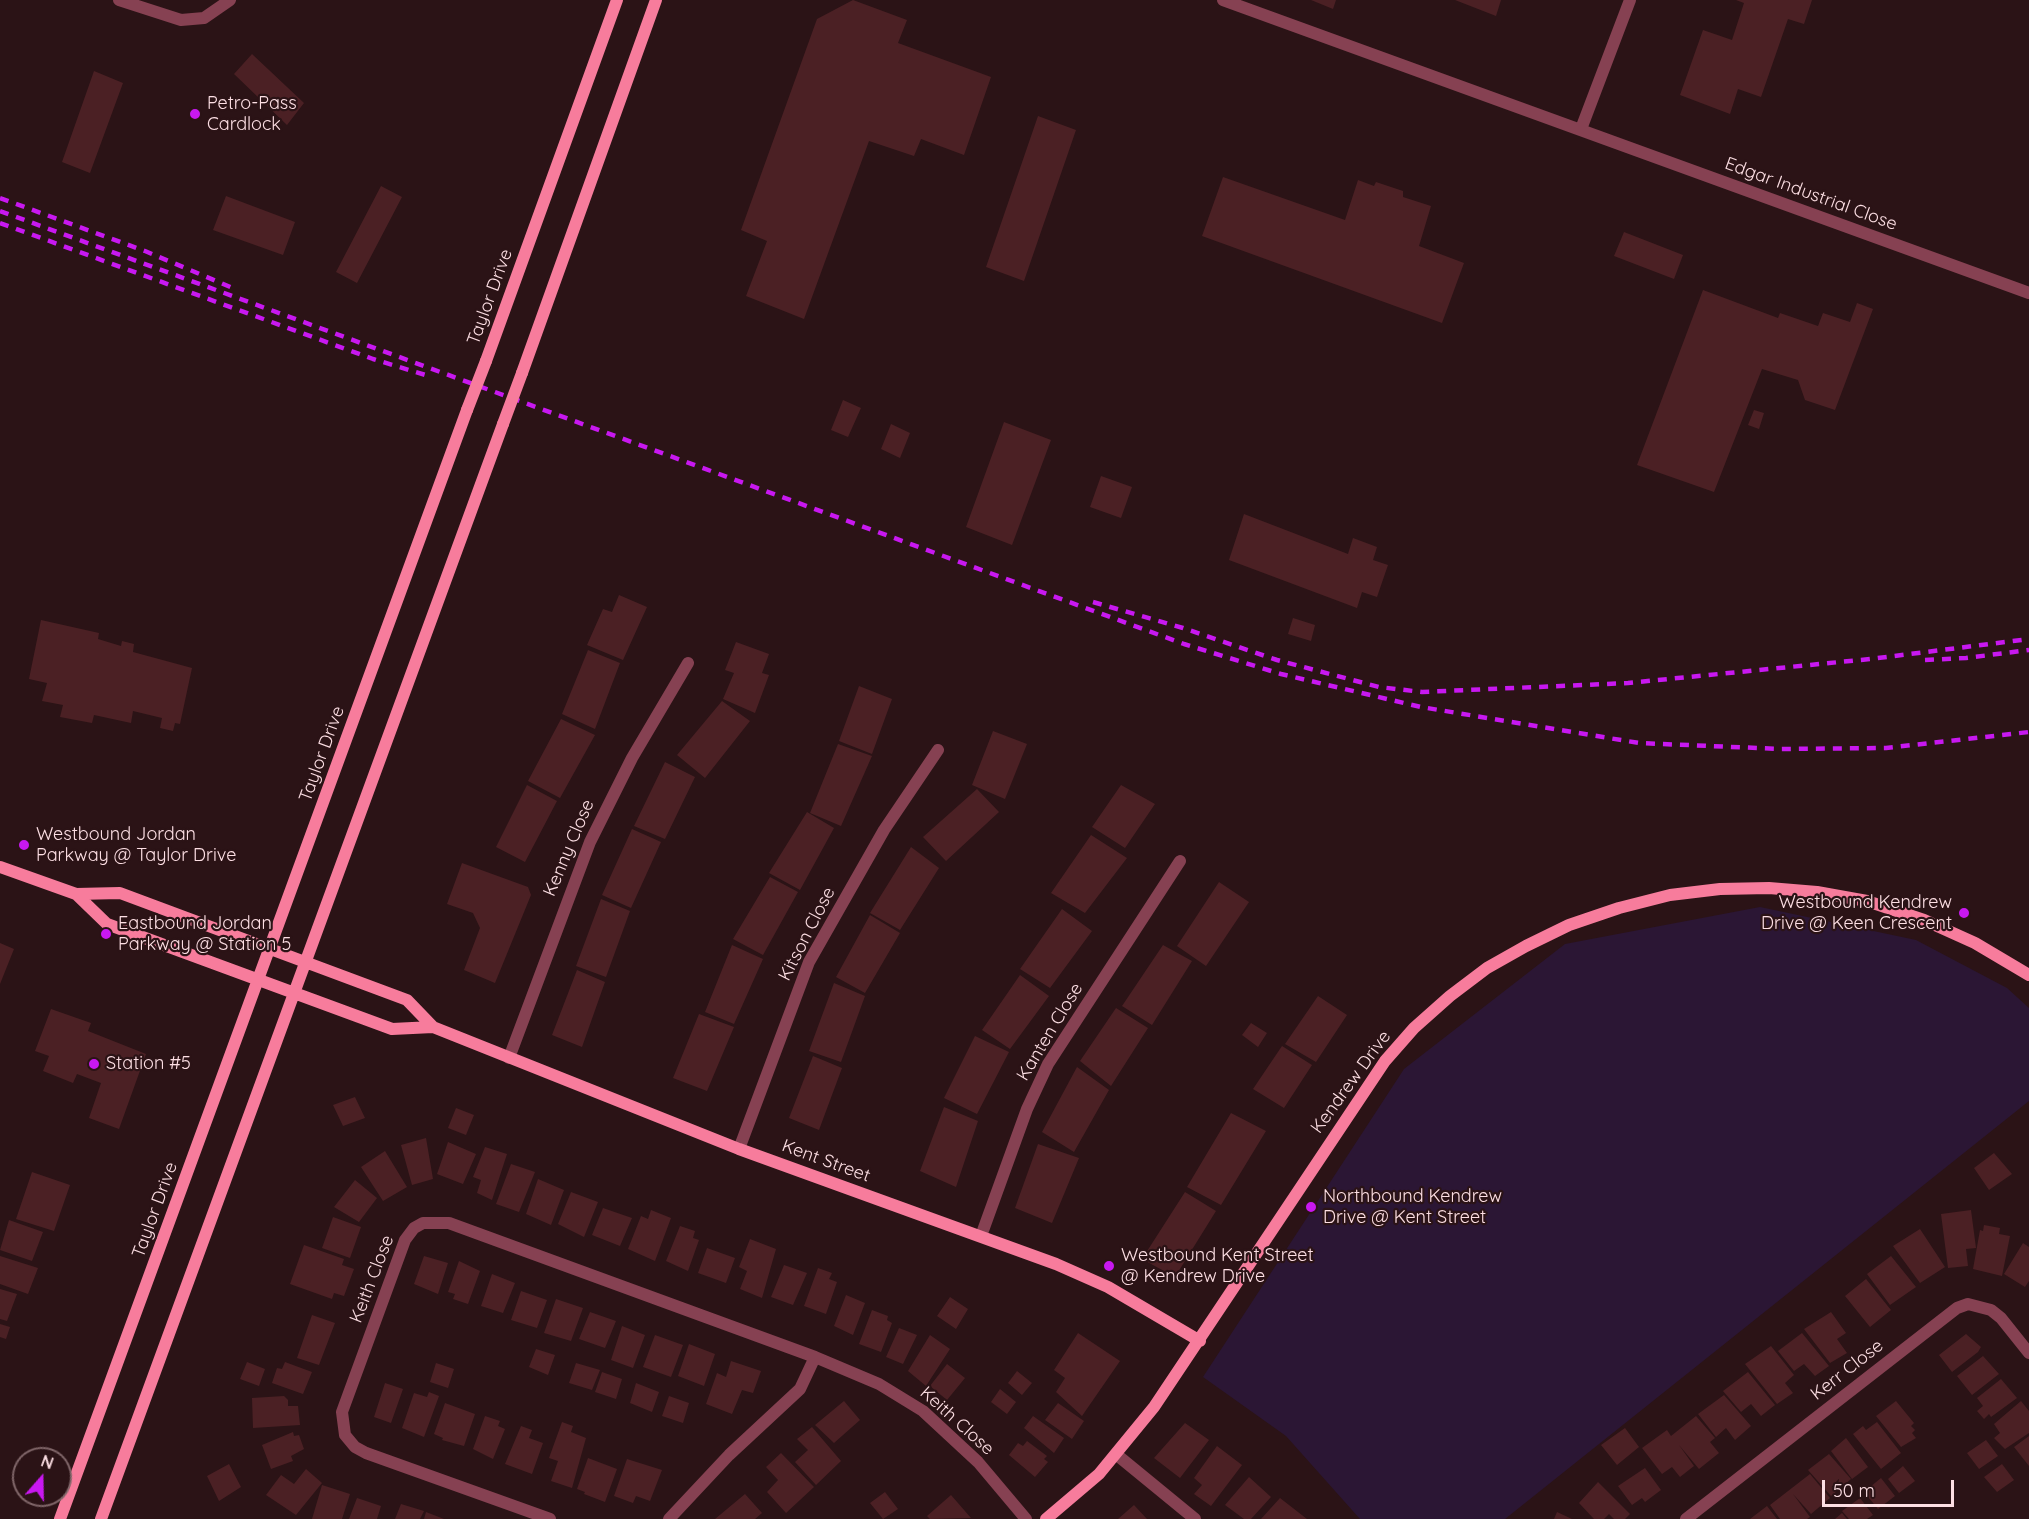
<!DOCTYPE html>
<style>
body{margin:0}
#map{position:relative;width:2029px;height:1519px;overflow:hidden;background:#2b1316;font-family:Quicksand,sans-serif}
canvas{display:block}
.north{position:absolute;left:12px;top:1447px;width:60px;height:60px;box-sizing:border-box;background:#2b1316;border:2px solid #7f6568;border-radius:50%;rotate:20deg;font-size:16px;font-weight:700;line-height:24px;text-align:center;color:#fddfe4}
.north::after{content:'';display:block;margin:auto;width:21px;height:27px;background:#c818f0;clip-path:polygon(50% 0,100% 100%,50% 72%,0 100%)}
.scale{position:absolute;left:1822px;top:1480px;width:132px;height:27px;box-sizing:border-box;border:3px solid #fddfe4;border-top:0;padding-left:8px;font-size:18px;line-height:21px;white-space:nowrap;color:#fddfe4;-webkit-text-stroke:4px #2b1316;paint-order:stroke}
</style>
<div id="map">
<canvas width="2029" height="1519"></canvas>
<div class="north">N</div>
<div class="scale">50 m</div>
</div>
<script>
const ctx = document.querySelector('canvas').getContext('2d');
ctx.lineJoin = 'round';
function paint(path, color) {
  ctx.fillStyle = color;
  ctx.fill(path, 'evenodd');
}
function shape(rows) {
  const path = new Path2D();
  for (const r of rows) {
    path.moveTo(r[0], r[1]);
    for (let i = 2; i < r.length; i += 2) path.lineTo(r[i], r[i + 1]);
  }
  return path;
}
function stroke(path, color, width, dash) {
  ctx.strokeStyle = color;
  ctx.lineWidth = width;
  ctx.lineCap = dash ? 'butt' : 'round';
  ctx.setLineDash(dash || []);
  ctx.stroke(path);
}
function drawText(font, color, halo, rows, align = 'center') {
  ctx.font = font + ' Quicksand,sans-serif';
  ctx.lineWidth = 4.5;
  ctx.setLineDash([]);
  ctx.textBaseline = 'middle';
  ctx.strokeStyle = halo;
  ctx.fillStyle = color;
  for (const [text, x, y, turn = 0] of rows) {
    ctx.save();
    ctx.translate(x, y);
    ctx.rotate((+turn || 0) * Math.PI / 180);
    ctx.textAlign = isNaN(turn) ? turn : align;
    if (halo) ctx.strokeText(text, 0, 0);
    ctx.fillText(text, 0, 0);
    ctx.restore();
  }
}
paint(shape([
 [1760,907,1916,940,2007,988,2029,1008,2029,1101,1505,1519,1360,1519,1286,1436,1203,1377,1404,1069,1565,944]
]), '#2b1634');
paint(shape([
 [853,0,907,20,898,43,991,77,964,155,921,139,914,156,869,141,804,319,746,296,767,241,741,230,817,19],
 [1311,0,1336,0,1333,9],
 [1455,0,1501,0,1496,16],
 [1736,0,1812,0,1804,24,1788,19,1761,97,1738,89,1730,114,1680,95,1703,30,1732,40,1744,3],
 [252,54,304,103,287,125,234,74],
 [94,71,123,83,90,173,62,162],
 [1038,116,1076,130,1024,281,986,267],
 [1223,177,1345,220,1358,180,1374,186,1376,182,1403,191,1403,197,1431,206,1419,246,1464,263,1442,323,1202,236],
 [381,186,402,197,357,283,336,272],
 [226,196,295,222,283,255,213,230],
 [1624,232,1683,255,1674,279,1614,256],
 [1703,290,1778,318,1780,313,1818,326,1823,313,1850,322,1857,303,1873,309,1835,410,1805,400,1798,380,1762,369,1714,492,1637,465],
 [843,400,861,408,848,437,831,430],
 [1754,410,1764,413,1759,429,1748,425],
 [1004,422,1051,440,1012,545,966,527],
 [891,424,910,433,900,458,881,449],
 [1101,476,1132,487,1121,518,1090,507],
 [1244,514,1348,554,1353,538,1377,547,1373,560,1388,565,1377,597,1362,592,1357,608,1229,560],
 [619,595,647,607,623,660,587,645,603,609,612,612],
 [1293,618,1315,625,1311,641,1288,634],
 [41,620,99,633,98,639,121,646,122,641,134,644,133,652,192,668,180,724,175,723,173,731,160,728,162,718,133,711,131,723,94,715,92,723,60,717,63,705,42,701,47,683,29,679],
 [736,642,769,654,762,673,769,675,755,713,723,699,734,673,725,670],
 [588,650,620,663,595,729,562,714],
 [859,686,892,699,872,754,839,741],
 [722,701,750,721,705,778,677,755],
 [561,719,595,735,560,798,528,781],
 [993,731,1027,744,1005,799,972,785],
 [838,744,872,756,841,826,810,813],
 [665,762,695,777,665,839,634,826],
 [527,785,557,801,525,862,496,847],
 [1121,785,1155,804,1125,848,1092,827],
 [977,789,999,812,946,861,923,837],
 [807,812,834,828,800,890,769,873],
 [632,829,661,842,631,908,602,895],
 [1091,835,1127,858,1085,913,1051,893],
 [911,847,939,868,900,930,870,913],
 [462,863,528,887,531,895,495,983,464,970,480,928,473,913,447,904],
 [770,877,798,892,763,955,733,939],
 [1219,882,1249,902,1206,966,1177,946],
 [601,899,630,911,606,977,576,966],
 [1062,909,1092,931,1050,988,1020,969],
 [870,915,900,933,865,993,836,977],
 [0,943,14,949,0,984],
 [732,945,763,959,734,1024,705,1012],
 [1163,945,1192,961,1152,1025,1122,1006],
 [577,970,605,982,582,1047,552,1035],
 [1020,975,1049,996,1010,1049,982,1030],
 [834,983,865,996,841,1062,809,1051],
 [1318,996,1347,1015,1316,1062,1285,1044],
 [1116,1008,1148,1028,1111,1086,1080,1061],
 [51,1009,91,1023,88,1031,146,1054,119,1129,89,1118,101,1083,77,1074,73,1083,43,1071,49,1056,35,1051],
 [699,1014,734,1027,707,1091,673,1078],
 [1251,1023,1267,1033,1258,1047,1242,1035],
 [975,1036,1009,1052,977,1114,944,1098],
 [1282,1046,1312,1065,1284,1108,1253,1089],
 [813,1056,842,1068,819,1130,789,1118],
 [1077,1067,1109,1090,1074,1152,1042,1132],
 [355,1097,365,1118,343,1126,333,1105],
 [944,1107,978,1121,956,1187,920,1171],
 [456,1108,474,1115,466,1135,448,1128],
 [1231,1113,1266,1131,1221,1205,1187,1187],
 [426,1138,433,1179,412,1185,401,1145],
 [448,1142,476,1154,463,1184,437,1174],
 [1038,1144,1079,1158,1052,1223,1015,1208],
 [485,1147,507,1154,492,1200,477,1193,481,1180,473,1177],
 [385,1151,407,1187,383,1201,361,1167],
 [1994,1153,2012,1174,1989,1190,1974,1168],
 [511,1164,535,1172,519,1212,496,1204],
 [32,1172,70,1185,54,1231,16,1219],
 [538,1179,564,1190,551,1225,526,1214],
 [355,1180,377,1198,359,1222,334,1207],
 [571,1192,598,1202,584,1237,558,1224],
 [1185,1192,1216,1211,1175,1277,1142,1259],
 [603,1208,632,1218,620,1246,592,1235],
 [651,1210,671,1218,655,1261,628,1249,641,1216,648,1219],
 [1971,1210,1976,1248,1966,1249,1968,1266,1948,1268,1941,1214],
 [333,1217,361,1227,350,1258,322,1248],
 [9,1220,43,1232,32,1261,0,1250],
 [1984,1225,2000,1228,1999,1234,2010,1236,2002,1276,1973,1269,1980,1230,1983,1231],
 [680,1226,695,1231,693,1238,699,1240,688,1271,666,1261],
 [1920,1229,1945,1267,1920,1283,1893,1246],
 [750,1239,776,1249,762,1298,740,1289,747,1271,739,1267],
 [2023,1243,2029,1247,2029,1281,2025,1287,2004,1274],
 [304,1245,344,1259,342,1265,354,1269,344,1296,334,1293,332,1299,290,1284],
 [707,1248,735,1258,726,1283,698,1273],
 [0,1256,38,1268,28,1294,0,1284],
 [424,1256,448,1263,438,1294,414,1284],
 [1891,1256,1916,1287,1890,1305,1867,1274],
 [459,1261,480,1271,468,1304,453,1299,455,1294,448,1292],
 [784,1265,807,1273,793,1305,771,1297],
 [818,1268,832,1273,829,1279,837,1282,826,1314,804,1306],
 [492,1274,515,1283,503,1313,481,1306],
 [1866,1279,1891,1310,1870,1327,1845,1296],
 [0,1289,17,1294,7,1321,0,1319],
 [521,1291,547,1300,537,1328,511,1320],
 [846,1295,865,1303,853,1335,834,1326],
 [950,1297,968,1309,956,1329,937,1316],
 [556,1299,583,1308,571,1341,544,1333],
 [872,1310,888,1316,887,1320,892,1323,881,1352,859,1344],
 [590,1312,616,1321,605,1348,579,1339],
 [1831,1312,1846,1333,1837,1339,1847,1353,1830,1363,1804,1329],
 [312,1315,335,1323,319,1365,297,1358],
 [0,1324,10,1327,6,1339,0,1337],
 [622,1326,645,1335,633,1368,611,1360],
 [899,1328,917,1335,903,1364,886,1357],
 [1078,1333,1120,1361,1082,1416,1056,1392,1065,1378,1054,1370],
 [1802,1333,1829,1366,1815,1376,1804,1364,1794,1371,1778,1351],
 [1966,1334,1981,1347,1978,1352,1952,1372,1939,1355],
 [655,1335,683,1345,671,1377,643,1367],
 [930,1335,950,1349,926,1386,908,1371],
 [689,1344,715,1354,704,1386,678,1376],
 [1771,1346,1794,1375,1785,1383,1793,1393,1777,1404,1745,1364],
 [536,1349,555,1355,548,1375,529,1367],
 [1983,1356,1999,1374,1972,1395,1957,1376],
 [731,1361,761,1371,753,1393,742,1390,732,1414,706,1404,717,1373,726,1377],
 [247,1362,265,1369,259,1386,240,1379],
 [285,1362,312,1372,303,1394,272,1383,277,1368,282,1369],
 [436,1363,454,1369,448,1388,430,1382],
 [576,1363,600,1370,592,1390,569,1383],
 [947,1364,965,1378,947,1400,930,1386],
 [1017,1371,1032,1383,1022,1395,1008,1383],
 [602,1372,622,1379,616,1399,595,1392],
 [1748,1372,1775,1405,1761,1416,1751,1404,1741,1412,1723,1391],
 [2001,1379,2017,1398,1991,1417,1989,1414,1984,1419,1977,1411,1983,1406,1977,1398],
 [385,1383,403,1389,391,1423,374,1417],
 [636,1383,659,1392,652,1412,630,1403],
 [1000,1389,1016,1402,1007,1414,991,1402],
 [429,1392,439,1396,424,1437,402,1428,414,1393,427,1397],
 [1724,1395,1751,1426,1735,1440,1726,1428,1716,1437,1698,1414],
 [284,1396,288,1400,288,1406,298,1406,300,1425,253,1428,252,1398],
 [669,1396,689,1403,683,1423,662,1416],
 [844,1401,860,1420,834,1443,815,1425],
 [1896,1401,1914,1423,1911,1426,1915,1430,1912,1433,1916,1438,1901,1447,1876,1416],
 [2021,1401,2029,1411,2029,1433,2005,1449,1994,1438,2000,1433,1994,1424],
 [445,1403,475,1414,464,1446,442,1440,443,1438,434,1434],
 [1058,1403,1084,1421,1072,1439,1045,1420],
 [485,1416,500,1421,498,1426,505,1429,493,1459,473,1449],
 [1033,1416,1064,1438,1054,1453,1024,1428],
 [1696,1416,1715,1438,1710,1442,1719,1453,1699,1469,1679,1445,1694,1466,1680,1477,1672,1467,1662,1474,1642,1448,1667,1430,1671,1436],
 [562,1422,573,1426,571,1432,586,1438,572,1488,551,1481,558,1461,549,1458],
 [1877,1422,1901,1453,1881,1469,1853,1434,1863,1426,1866,1430],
 [1185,1423,1209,1440,1180,1478,1154,1458],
 [521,1426,532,1430,529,1438,543,1443,532,1474,505,1464],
 [812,1427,841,1461,816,1485,795,1462,808,1450,797,1439],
 [1625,1428,1639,1447,1617,1465,1601,1445],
 [293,1432,294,1436,299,1435,304,1449,291,1456,293,1461,271,1469,262,1445],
 [2029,1436,2029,1466,2014,1447],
 [1846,1438,1868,1467,1852,1479,1831,1451],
 [1986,1440,1998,1456,1979,1469,1967,1453],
 [1027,1441,1047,1456,1044,1459,1048,1462,1035,1477,1009,1455,1018,1443,1023,1446],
 [1217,1446,1242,1465,1211,1506,1194,1494,1202,1485,1194,1478],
 [781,1453,814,1487,786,1513,767,1492,778,1480,766,1467],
 [1829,1454,1851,1479,1831,1496,1808,1470],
 [588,1458,617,1469,605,1502,584,1494,585,1492,577,1489],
 [627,1459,662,1470,650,1501,636,1496,633,1503,614,1496],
 [229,1464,241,1487,219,1501,207,1476],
 [2002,1464,2014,1480,1997,1492,1984,1477],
 [1903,1466,1915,1481,1899,1493,1888,1479],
 [1645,1468,1661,1490,1645,1502,1642,1498,1632,1505,1618,1486],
 [306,1469,322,1483,296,1515,266,1495,281,1475,294,1484],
 [1810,1474,1830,1498,1811,1514,1793,1494,1810,1517,1807,1519,1780,1519,1770,1505],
 [1249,1477,1271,1497,1251,1519,1244,1519,1225,1505],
 [1881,1478,1895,1496,1878,1509,1864,1492],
 [1598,1482,1630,1514,1625,1519,1614,1519,1609,1514,1604,1519,1594,1519,1579,1503],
 [322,1485,350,1494,342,1519,312,1519],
 [885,1492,898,1509,883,1519,870,1503],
 [745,1494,762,1513,755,1519,715,1519],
 [951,1495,971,1518,930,1519,927,1516],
 [357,1498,381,1506,377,1519,349,1519],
 [1280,1498,1307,1519,1261,1519],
 [1860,1498,1873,1515,1867,1519,1849,1519,1842,1511],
 [401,1504,424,1511,420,1519,395,1519],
 [1134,1505,1147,1519,1118,1519],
 [1767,1506,1777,1519,1750,1519],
 [426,1512,444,1519,424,1519],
 [1557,1512,1572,1519,1554,1519],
 [1842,1513,1847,1519,1835,1519]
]), '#4b2024');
stroke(shape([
 [119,0,181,20,204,18,230,0],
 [1223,0,2029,293],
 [1581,129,1630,0],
 [509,1058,590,842,632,758,688,663],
 [739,1149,809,962,884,830,938,750],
 [981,1236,1027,1109,1048,1064,1180,861],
 [815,1357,879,1384,923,1411,978,1462,1026,1519],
 [1117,1455,1195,1519],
 [550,1519,366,1453,355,1447,345,1435,342,1412,405,1240,414,1228,423,1223,449,1223,815,1357,800,1389,729,1455,669,1519],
 [1686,1519,1957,1308,1968,1304,1991,1310,2001,1318,2029,1353]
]), '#864152', 12);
stroke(shape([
 [486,361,617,0],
 [522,373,656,0],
 [0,867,76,894,120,893,407,1000,433,1027,739,1149,1056,1264,1108,1287,1200,1341],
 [76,894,107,924,392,1029,433,1027],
 [60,1519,467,410],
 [101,1519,503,424],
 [1046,1519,1099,1474,1154,1407,1385,1061,1414,1028,1450,996,1487,968,1526,946,1569,925,1619,908,1670,895,1720,889,1769,888,1817,892,1867,901,1924,920,1975,943,2029,975]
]), '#f77c9c', 12);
stroke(shape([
 [0,198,145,251,235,289],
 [0,211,1184,644,1281,674,1421,707,1639,743,1781,749,1886,748,2029,732],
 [0,223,373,359,432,377],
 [1093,602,1183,628,1277,660,1379,687,1422,692,1628,683,1870,659,2029,639],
 [1925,660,1966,658,2029,650]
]), '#c818f0', 4.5, [9, 8]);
stroke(shape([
 [467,410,486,361],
 [503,424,522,373]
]), '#f77c9c', 12);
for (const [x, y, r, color] of [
 [195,114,6,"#c818f0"],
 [24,845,6,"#c818f0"],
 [1964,913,6,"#c818f0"],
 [106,934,6,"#c818f0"],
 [94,1064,6,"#c818f0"],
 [1311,1207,6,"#c818f0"],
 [1109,1266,6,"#c818f0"]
]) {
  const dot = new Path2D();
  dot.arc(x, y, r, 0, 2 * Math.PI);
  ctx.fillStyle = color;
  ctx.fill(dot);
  stroke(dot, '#2b1316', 2);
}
drawText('18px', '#fddfe4', '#2b1316', [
 ["Petro-Pass",207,104],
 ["Cardlock",207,125],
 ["Westbound Jordan",36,835],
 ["Parkway @ Taylor Drive",36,856],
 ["Westbound Kendrew",1952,903,"right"],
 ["Drive @ Keen Crescent",1952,924,"right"],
 ["Eastbound Jordan",118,924],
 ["Parkway @ Station 5",118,945],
 ["Station #5",106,1064],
 ["Northbound Kendrew",1323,1197],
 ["Drive @ Kent Street",1323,1218],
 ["Westbound Kent Street",1121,1256],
 ["@ Kendrew Drive",1121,1277]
], 'left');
drawText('18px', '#fddfe4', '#2b1316', [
 ["Edgar Industrial Close",1811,194,20],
 ["Taylor Drive",490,297,-70],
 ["Taylor Drive",322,754,-70],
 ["Kenny Close",569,848,-67],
 ["Kitson Close",807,934,-63],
 ["Kanten Close",1050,1032,-59],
 ["Kendrew Drive",1351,1082,-54],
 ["Kent Street",826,1161,20],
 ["Taylor Drive",155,1210,-70],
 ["Keith Close",372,1279,-69],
 ["Kerr Close",1847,1370,-38],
 ["Keith Close",957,1421,42]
]);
</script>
